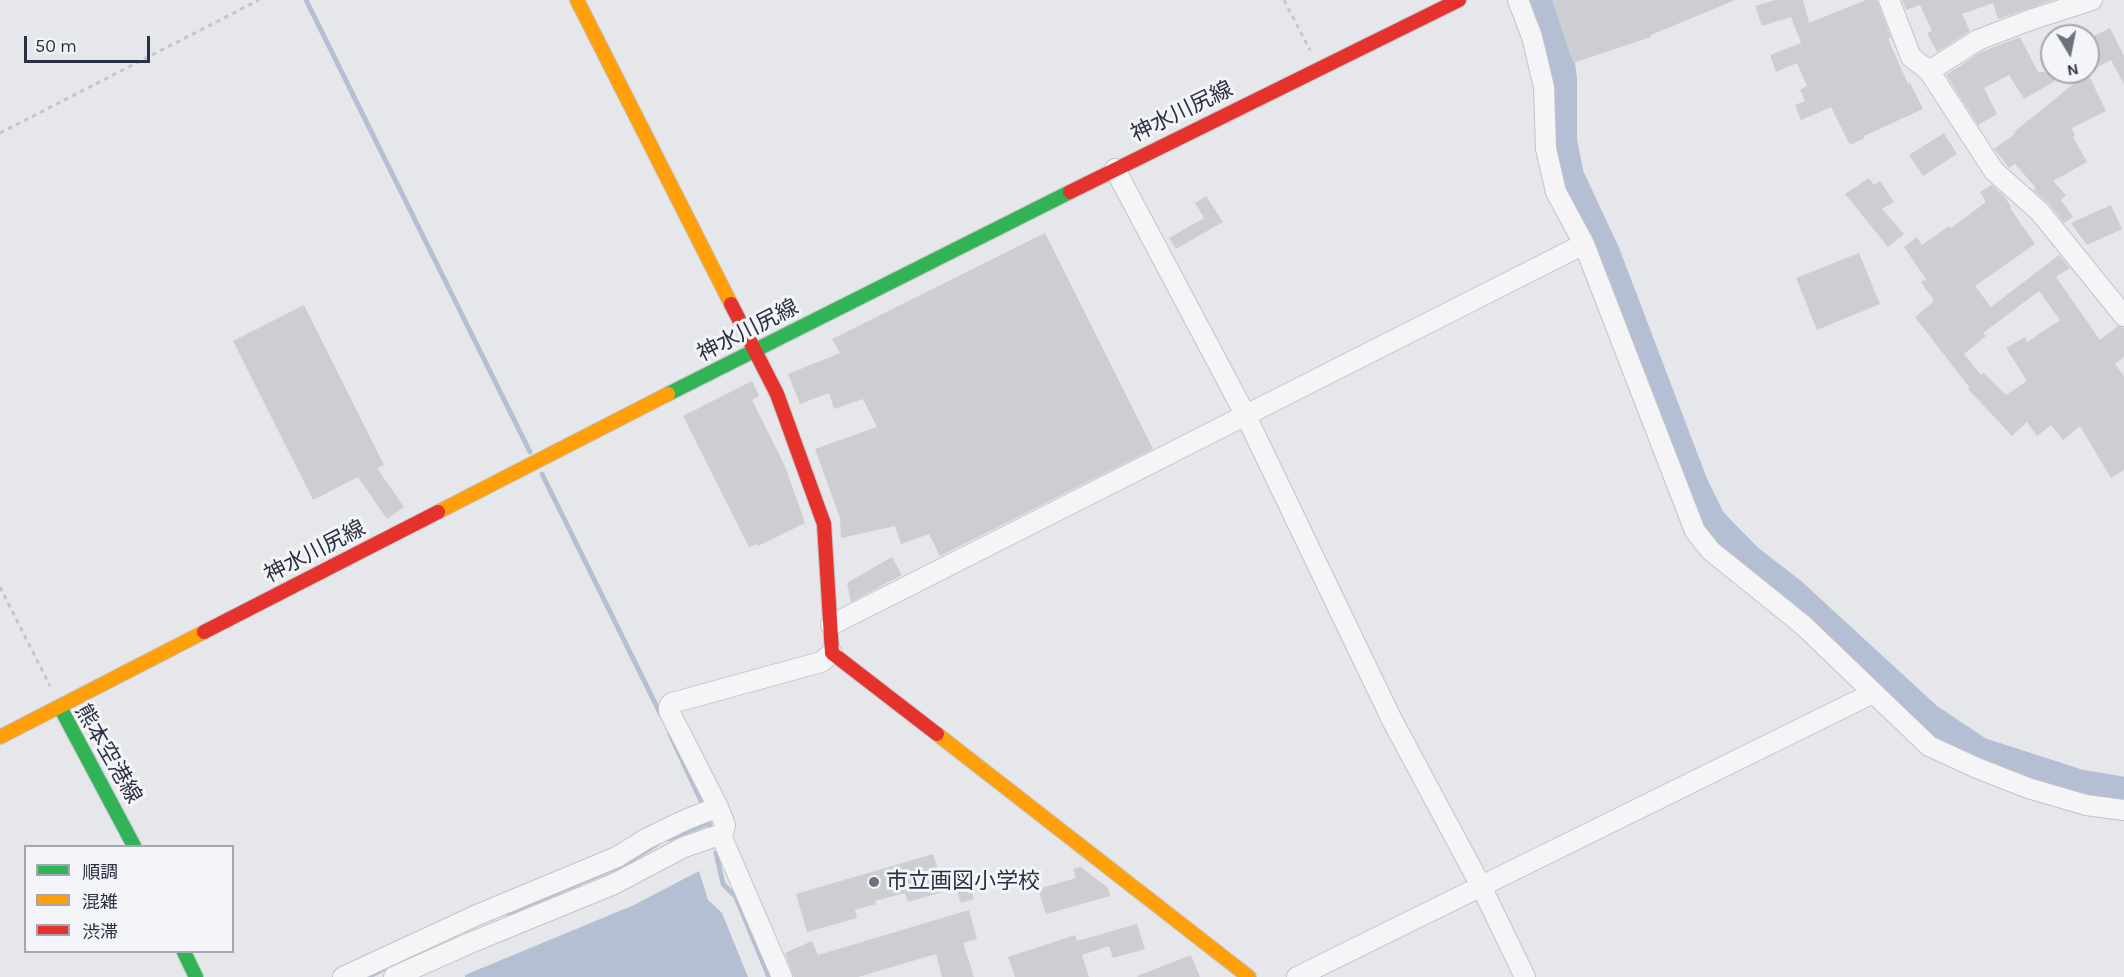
<!DOCTYPE html>
<meta charset="utf-8">
<style>
body{margin:0}
#map{position:relative;width:2124px;height:977px;overflow:hidden;background:#e6e7ea;font-family:Karla,"Noto Sans JP",sans-serif}
canvas{display:block}
.legend{position:absolute;left:24px;top:845px;width:210px;height:108px;box-sizing:border-box;background:#f4f5f9;border:2px solid #a4a7b1;margin:0;padding:8px 10px;list-style:none;font-size:18px;color:#2b3145}
.legend li{display:flex;align-items:center;gap:12px;height:30px}
.legend b{width:30px;border:2px solid #a4a7b1}
.north{position:absolute;left:2040px;top:24px;width:60px;height:60px;box-sizing:border-box;background:#f4f5f9;border:2px solid #a4a7b1;border-radius:50%;rotate:170deg;font-size:16px;font-weight:700;line-height:24px;text-align:center;color:#2b3145}
.north::after{content:'';display:block;margin:auto;width:21px;height:27px;background:#6c717f;clip-path:polygon(50% 0,100% 100%,50% 72%,0 100%)}
.scale{position:absolute;left:24px;top:36px;width:126px;height:27px;box-sizing:border-box;border:3px solid #2b3145;border-top:0;padding-left:8px;font-size:18px;line-height:21px;white-space:nowrap;color:#2b3145;-webkit-text-stroke:4px #f4f5f9;paint-order:stroke}
</style>
<div id="map">
<canvas width="2124" height="977"></canvas>
<ul class="legend">
<li><b style="height:8px;background:#30b455"></b>順調</li>
<li><b style="height:8px;background:#ff9f0a"></b>混雑</li>
<li><b style="height:8px;background:#e5322d"></b>渋滞</li>
</ul>
<div class="north">N</div>
<div class="scale">50 m</div>
</div>
<script>
const ctx = document.querySelector('canvas').getContext('2d');
ctx.lineJoin = 'round';
function paint(path, color) {
  ctx.fillStyle = color;
  ctx.fill(path, 'evenodd');
}
function shape(rows) {
  const path = new Path2D();
  for (const r of rows) {
    path.moveTo(r[0], r[1]);
    for (let i = 2; i < r.length; i += 2) path.lineTo(r[i], r[i + 1]);
  }
  return path;
}
function stroke(path, color, width, dash) {
  ctx.strokeStyle = color;
  ctx.lineWidth = width;
  ctx.lineCap = dash ? 'butt' : 'round';
  ctx.setLineDash(dash || []);
  ctx.stroke(path);
}
function drawText(font, color, halo, rows, align = 'center') {
  ctx.font = font + ' Karla,"Noto Sans JP",sans-serif';
  ctx.lineWidth = 6;
  ctx.setLineDash([]);
  ctx.textBaseline = 'middle';
  ctx.strokeStyle = halo;
  ctx.fillStyle = color;
  for (const [text, x, y, turn = 0] of rows) {
    ctx.save();
    ctx.translate(x, y);
    ctx.rotate((+turn || 0) * Math.PI / 180);
    ctx.textAlign = isNaN(turn) ? turn : align;
    if (halo) ctx.strokeText(text, 0, 0);
    ctx.fillText(text, 0, 0);
    ctx.restore();
  }
}
paint(shape([
 [699,871,708,900,722,913,748,977,465,977,465,975,634,905]
]), '#b4bfd4');
stroke(shape([
 [306,0,530,452],
 [542,474,661,715],
 [670,734,702,803],
 [669,839,709,823,711,831],
 [716,853,723,884,736,897,769,977],
 [508,913,625,864,657,844],
 [368,977,385,968]
]), '#b4bfd4', 5);
stroke(shape([
 [1538,0,1559,56,1562,79,1562,141,1569,176,1605,253,1693,484,1711,521,1747,558,1791,592,1928,718,1979,752,2078,784,2124,792]
]), '#b4bfd4', 30);
paint(shape([
 [1552,0,1735,0,1651,35,1651,37,1573,63],
 [1775,0,1803,0,1809,23,1866,0,1877,0,1891,38,1888,39,1908,84,1910,83,1923,109,1864,136,1865,138,1850,145,1831,107,1801,120,1795,105,1805,101,1800,90,1807,86,1797,63,1776,72,1770,55,1801,43,1791,17,1762,26,1755,6],
 [1902,0,2053,0,1998,19,1993,3,1962,14,1970,31,1937,52,1927,33,1932,31,1920,5,1906,10],
 [2110,28,2124,56,2124,84,2111,60,2088,72,2088,39],
 [2020,37,2038,72,2087,72,2106,111,2072,128,2075,136,2073,137,2087,162,2053,181,2066,195,2061,200,2073,217,2064,223,2049,204,2033,190,2036,188,2015,164,2009,168,1994,149,2016,133,2014,132,2077,81,2070,72,2024,99,2009,75,1984,88,1997,114,1978,125,1946,75,1981,52],
 [1944,133,1957,154,1923,176,1909,155],
 [1869,178,1874,185,1880,181,1894,202,1882,209,1904,234,1888,247,1845,194],
 [1992,185,2005,197,2011,207,2010,208,2035,244,1975,286,1991,307,2059,255,2070,268,2056,277,2100,340,2118,326,2124,328,2124,357,2115,364,2124,376,2124,470,2111,478,2080,426,2063,440,2051,425,2037,436,2027,422,2012,436,1968,389,1969,387,1915,317,1934,301,1921,282,1926,279,1904,247,1917,237,1922,245,1949,226,1951,228,1986,202,1980,192],
 [2039,291,2060,320,2027,342,2025,337,2006,348,2027,381,2006,395,1984,373,1981,375,1964,354,1986,336,1983,333],
 [1206,196,1223,222,1176,249,1169,238,1204,218,1195,203],
 [2111,205,2122,229,2087,245,2071,223],
 [1045,233,1153,449,940,556,929,534,901,544,895,526,841,538,840,518,815,449,877,427,863,399,834,409,829,393,800,404,788,374,840,353,832,339],
 [1859,253,1880,304,1817,330,1796,278],
 [304,305,384,465,377,468,404,507,387,519,358,477,313,500,233,341],
 [752,381,759,396,752,400,785,466,805,523,758,546,756,544,749,547,683,416],
 [892,557,902,575,851,602,847,583],
 [933,854,941,879,966,872,974,899,961,903,956,888,908,902,905,893,875,901,876,904,855,910,857,918,807,932,796,894],
 [1081,867,1108,888,1110,896,1046,914,1038,889,1076,878,1073,869],
 [969,910,977,939,963,943,974,977,942,977,936,954,858,977,794,977,785,953,812,941,818,955],
 [1137,924,1145,949,1113,958,1109,946,1082,955,1089,977,1015,977,1008,957,1075,935,1077,941],
 [1191,955,1200,977,1138,977,1137,976]
]), '#cdced2');
const street = shape([
 [1518,0,1532,37,1544,87,1546,149,1556,192,1584,244,1695,531,1711,551,1803,625,1929,746,1977,768,2028,788,2086,805,2124,810],
 [1889,0,1911,57,1929,71,1994,171,2040,212,2124,316],
 [1929,71,1978,40,2030,20,2092,0],
 [1115,169,1246,416,1392,720,1481,886,1525,977],
 [831,625,1584,244],
 [343,977,477,915,617,857,646,839,685,820,718,807],
 [394,977,470,943,614,884,684,847,716,836,722,838],
 [782,977,722,838,725,825,718,807,669,711,669,706,672,703,821,662,832,653],
 [1297,977,1873,693]
]);
const fast = shape([
 [668,394,1070,192],
 [60,707,134,846],
 [184,952,196,977]
]);
const slow = shape([
 [577,0,731,304],
 [438,512,668,394],
 [937,734,1249,977],
 [0,737,204,632]
]);
const jam = shape([
 [1070,192,1459,0],
 [731,304,777,394,824,524,832,653,937,734],
 [204,632,438,512]
]);
stroke(street, '#c3c4c8', 22);
stroke(fast, '#c3c4c8', 16);
stroke(slow, '#c3c4c8', 16);
stroke(jam, '#c3c4c8', 16);
stroke(shape([
 [1284,0,1310,50],
 [0,133,259,0],
 [0,587,50,686]
]), '#c5c5ca', 3, [4.5, 4.5]);
stroke(street, '#f5f5f7', 20);
stroke(fast, '#30b455', 14);
stroke(slow, '#ff9f0a', 14);
stroke(jam, '#e5322d', 14);
for (const [x, y, r, color] of [
 [874,882,6,"#6c717f"]
]) {
  const dot = new Path2D();
  dot.arc(x, y, r, 0, 2 * Math.PI);
  ctx.fillStyle = color;
  ctx.fill(dot);
  stroke(dot, '#f4f5f9', 2);
}
drawText('22px', '#2b3145', '#f4f5f9', [
 ["神水川尻線",1182,112,-26],
 ["神水川尻線",748,331,-27],
 ["神水川尻線",315,552,-27],
 ["熊本空港線",108,754,60]
]);
drawText('22px', '#2b3145', '#f4f5f9', [
 ["市立画図小学校",886,882]
], 'left');
</script>
